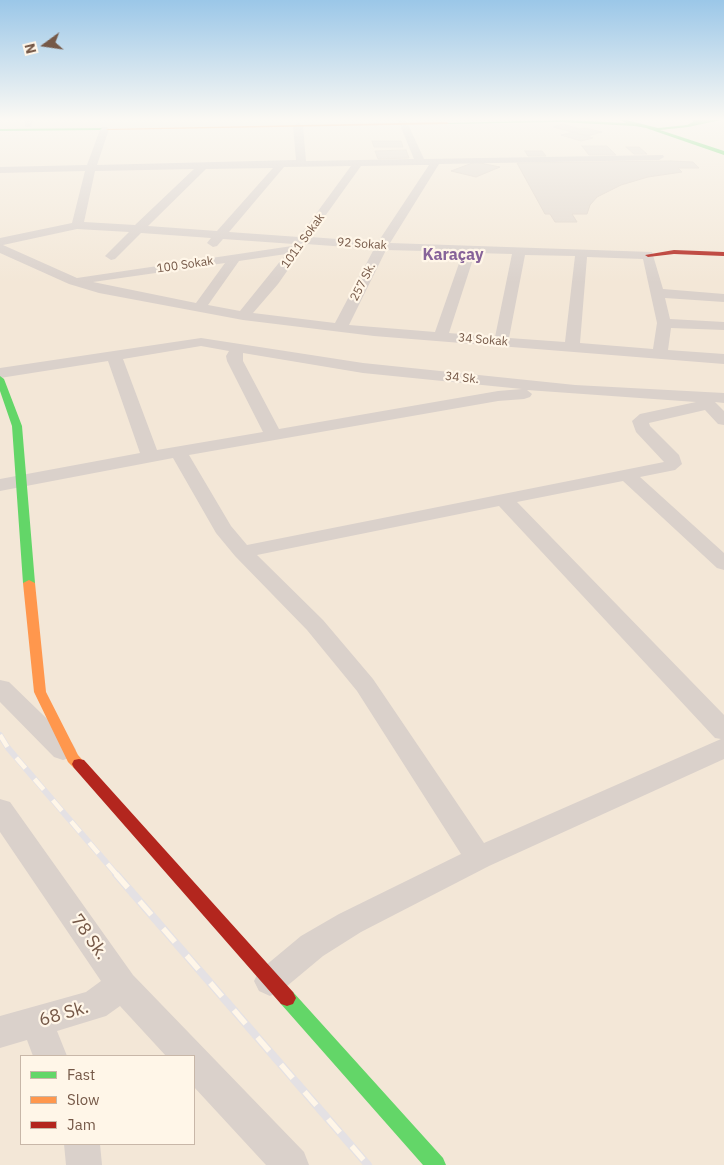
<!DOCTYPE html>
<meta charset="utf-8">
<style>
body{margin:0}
#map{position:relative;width:724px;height:1165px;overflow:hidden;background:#f7f1e7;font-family:"IBM Plex Sans",sans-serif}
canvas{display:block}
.legend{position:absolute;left:20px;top:1055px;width:175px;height:90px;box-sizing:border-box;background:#fff6e8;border:1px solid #c8b7a8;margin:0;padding:6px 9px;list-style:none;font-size:15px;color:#755847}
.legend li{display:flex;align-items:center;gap:10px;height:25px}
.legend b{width:25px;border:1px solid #c8b7a8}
.north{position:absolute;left:20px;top:20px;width:50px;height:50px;-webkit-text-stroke:4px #fff6e8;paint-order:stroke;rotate:256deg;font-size:14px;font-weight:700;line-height:20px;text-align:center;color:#755847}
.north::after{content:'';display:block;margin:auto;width:18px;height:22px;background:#755847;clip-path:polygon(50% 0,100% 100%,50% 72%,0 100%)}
</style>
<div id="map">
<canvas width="724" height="1165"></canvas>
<ul class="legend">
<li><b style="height:6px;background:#63d668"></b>Fast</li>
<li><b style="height:6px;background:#ff974d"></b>Slow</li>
<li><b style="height:6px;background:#b3261e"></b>Jam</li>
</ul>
<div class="north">N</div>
</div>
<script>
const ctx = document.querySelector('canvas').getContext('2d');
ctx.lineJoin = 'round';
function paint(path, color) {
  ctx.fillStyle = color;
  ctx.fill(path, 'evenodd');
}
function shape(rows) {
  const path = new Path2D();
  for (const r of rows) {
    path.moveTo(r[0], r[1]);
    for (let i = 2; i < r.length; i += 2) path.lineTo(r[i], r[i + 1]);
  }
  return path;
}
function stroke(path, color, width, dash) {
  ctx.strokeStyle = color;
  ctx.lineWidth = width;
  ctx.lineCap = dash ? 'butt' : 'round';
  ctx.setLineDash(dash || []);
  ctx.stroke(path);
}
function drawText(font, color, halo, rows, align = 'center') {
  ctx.font = font + ' "IBM Plex Sans",sans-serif';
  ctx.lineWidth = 4.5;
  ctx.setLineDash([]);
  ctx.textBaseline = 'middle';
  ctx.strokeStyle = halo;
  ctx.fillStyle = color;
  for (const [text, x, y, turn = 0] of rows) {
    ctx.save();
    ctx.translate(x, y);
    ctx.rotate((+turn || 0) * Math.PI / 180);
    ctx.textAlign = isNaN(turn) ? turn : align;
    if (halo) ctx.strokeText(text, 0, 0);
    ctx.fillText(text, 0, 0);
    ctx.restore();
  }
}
paint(shape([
 [0,120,724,120,724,1165,0,1165],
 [21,1056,194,1056,194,1144,21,1144]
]), '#f3e7d7');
const building = shape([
 [563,124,579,129,585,128,602,132,587,136,553,127,563,124],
 [574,132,587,136,593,138,581,141,561,135,574,132],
 [372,141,401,141,403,147,374,147,372,141],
 [582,146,607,146,616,155,589,155,582,146],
 [626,147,639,147,647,154,634,154,626,147],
 [406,150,409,158,378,159,375,151,406,150],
 [525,151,542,151,546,156,528,156,525,151],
 [671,161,693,162,699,168,678,168,682,172,648,177,621,185,597,197,590,205,587,214,572,214,577,222,555,222,550,214,545,214,517,163,671,161],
 [475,162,500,167,476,177,451,171,475,162]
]);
paint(building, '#e3d9cf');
stroke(building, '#e0d4c9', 1);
paint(shape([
 [25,120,33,120,31,127,25,127,25,120],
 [398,120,406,120,424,159,663,155,664,157,659,160,439,164,390,243,652,252,663,289,724,294,724,302,665,298,670,319,724,322,724,330,671,328,668,350,724,354,724,364,374,336,243,320,99,293,69,284,0,253,0,238,72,223,85,171,0,173,0,167,87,165,101,127,107,127,109,129,97,165,296,160,293,126,298,123,303,126,306,161,414,159,398,120],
 [419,165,429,165,378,242,310,237,361,166,419,165],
 [351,166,299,237,229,232,284,167,351,166],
 [273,168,217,231,148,226,206,169,273,168],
 [194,169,135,225,84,222,95,171,194,169],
 [77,229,129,232,105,256,111,260,115,259,141,233,211,238,207,243,213,247,217,246,223,239,294,244,292,246,77,278,3,245,77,229],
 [306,244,374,249,335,323,253,313,278,284,306,244],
 [386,250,463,252,435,332,349,325,386,250],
 [475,253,512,254,495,337,449,333,475,253],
 [286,254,240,311,208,305,239,261,286,254],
 [525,255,575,256,565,342,509,338,525,255],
 [587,257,643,259,657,323,653,349,580,343,587,257],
 [225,263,196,303,93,282,225,263],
 [201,338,363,363,575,385,724,393,724,403,715,402,724,411,724,425,718,424,705,410,649,423,650,426,679,455,682,464,675,470,640,477,724,553,724,570,717,568,623,481,517,502,724,715,724,759,489,866,361,932,323,956,281,991,270,996,259,991,254,981,259,971,301,936,339,914,461,854,357,691,307,630,235,556,216,533,173,458,0,491,0,479,140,453,108,361,0,378,0,368,201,338],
 [201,346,229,351,226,356,227,361,263,432,157,450,123,359,201,346],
 [243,353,363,373,522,389,498,391,279,429,243,361,243,353],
 [527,390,696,402,640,414,632,421,636,432,664,462,247,545,231,526,189,455,498,401,524,399,530,397,532,394,527,390],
 [499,506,715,738,721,739,484,843,373,679,323,620,257,555,499,506],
 [0,680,9,682,72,743,76,750,72,757,63,760,54,757,0,702,0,680],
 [0,799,10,802,133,975,304,1152,309,1165,266,1165,194,1087,194,1056,166,1056,120,1006,106,1016,57,1031,67,1056,33,1056,27,1040,0,1048,0,1016,86,992,101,981,0,832,0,799],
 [64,1144,100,1144,102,1165,66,1165,64,1144]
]), '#dad1cb');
paint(shape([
 [568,120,626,123,620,120,626,120,658,128,687,125,693,122,693,120,721,120,688,127,660,130,724,151,724,155,646,128,635,126,560,122,447,124,445,123,568,120],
 [102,128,100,130,0,131,0,129,102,128],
 [0,376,4,379,22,426,35,583,29,586,23,583,12,426,0,391,0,376],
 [287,990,293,992,443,1158,446,1165,423,1165,281,1004,278,998,281,992,287,990]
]), '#63d668');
paint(shape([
 [447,122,449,124,108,130,106,129,447,122],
 [29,580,35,583,46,692,78,755,86,764,84,768,79,769,74,768,68,762,34,692,23,583,29,580]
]), '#ff974d');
paint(shape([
 [674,250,724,252,724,256,674,254,648,257,645,255,674,250],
 [79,759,84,760,293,992,296,998,293,1004,287,1006,281,1004,74,768,72,764,74,760,79,759]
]), '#b3261e');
const railFar1 = shape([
 [0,735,8,748,117,875]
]);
const rail = shape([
 [116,874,368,1165]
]);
stroke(railFar1, '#e4e1e4', 6);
stroke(rail, '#e4e1e4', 8);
stroke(railFar1, '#fff6e8', 4.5, [14]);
stroke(rail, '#fff6e8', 5.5, [18]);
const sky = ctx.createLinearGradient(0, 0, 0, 283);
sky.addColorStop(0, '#9bc7e8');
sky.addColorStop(0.42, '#fbf9f4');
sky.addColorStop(1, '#fbf9f400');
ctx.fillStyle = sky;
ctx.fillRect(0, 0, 724, 283);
drawText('12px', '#755847', '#fff6e8', [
 ["1011 Sokak",303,241,-54],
 ["92 Sokak",362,244,4],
 ["100 Sokak",185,265,-8],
 ["257 Sk.",363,282,-63],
 ["34 Sokak",483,340,5],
 ["34 Sk.",462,378,6]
]);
drawText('bold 16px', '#876399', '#fff6e8', [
 ["Karaçay",453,255]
]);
drawText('18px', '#755847', '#fff6e8', [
 ["78 Sk.",89,937,55],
 ["68 Sk.",64,1014,-16]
]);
</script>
